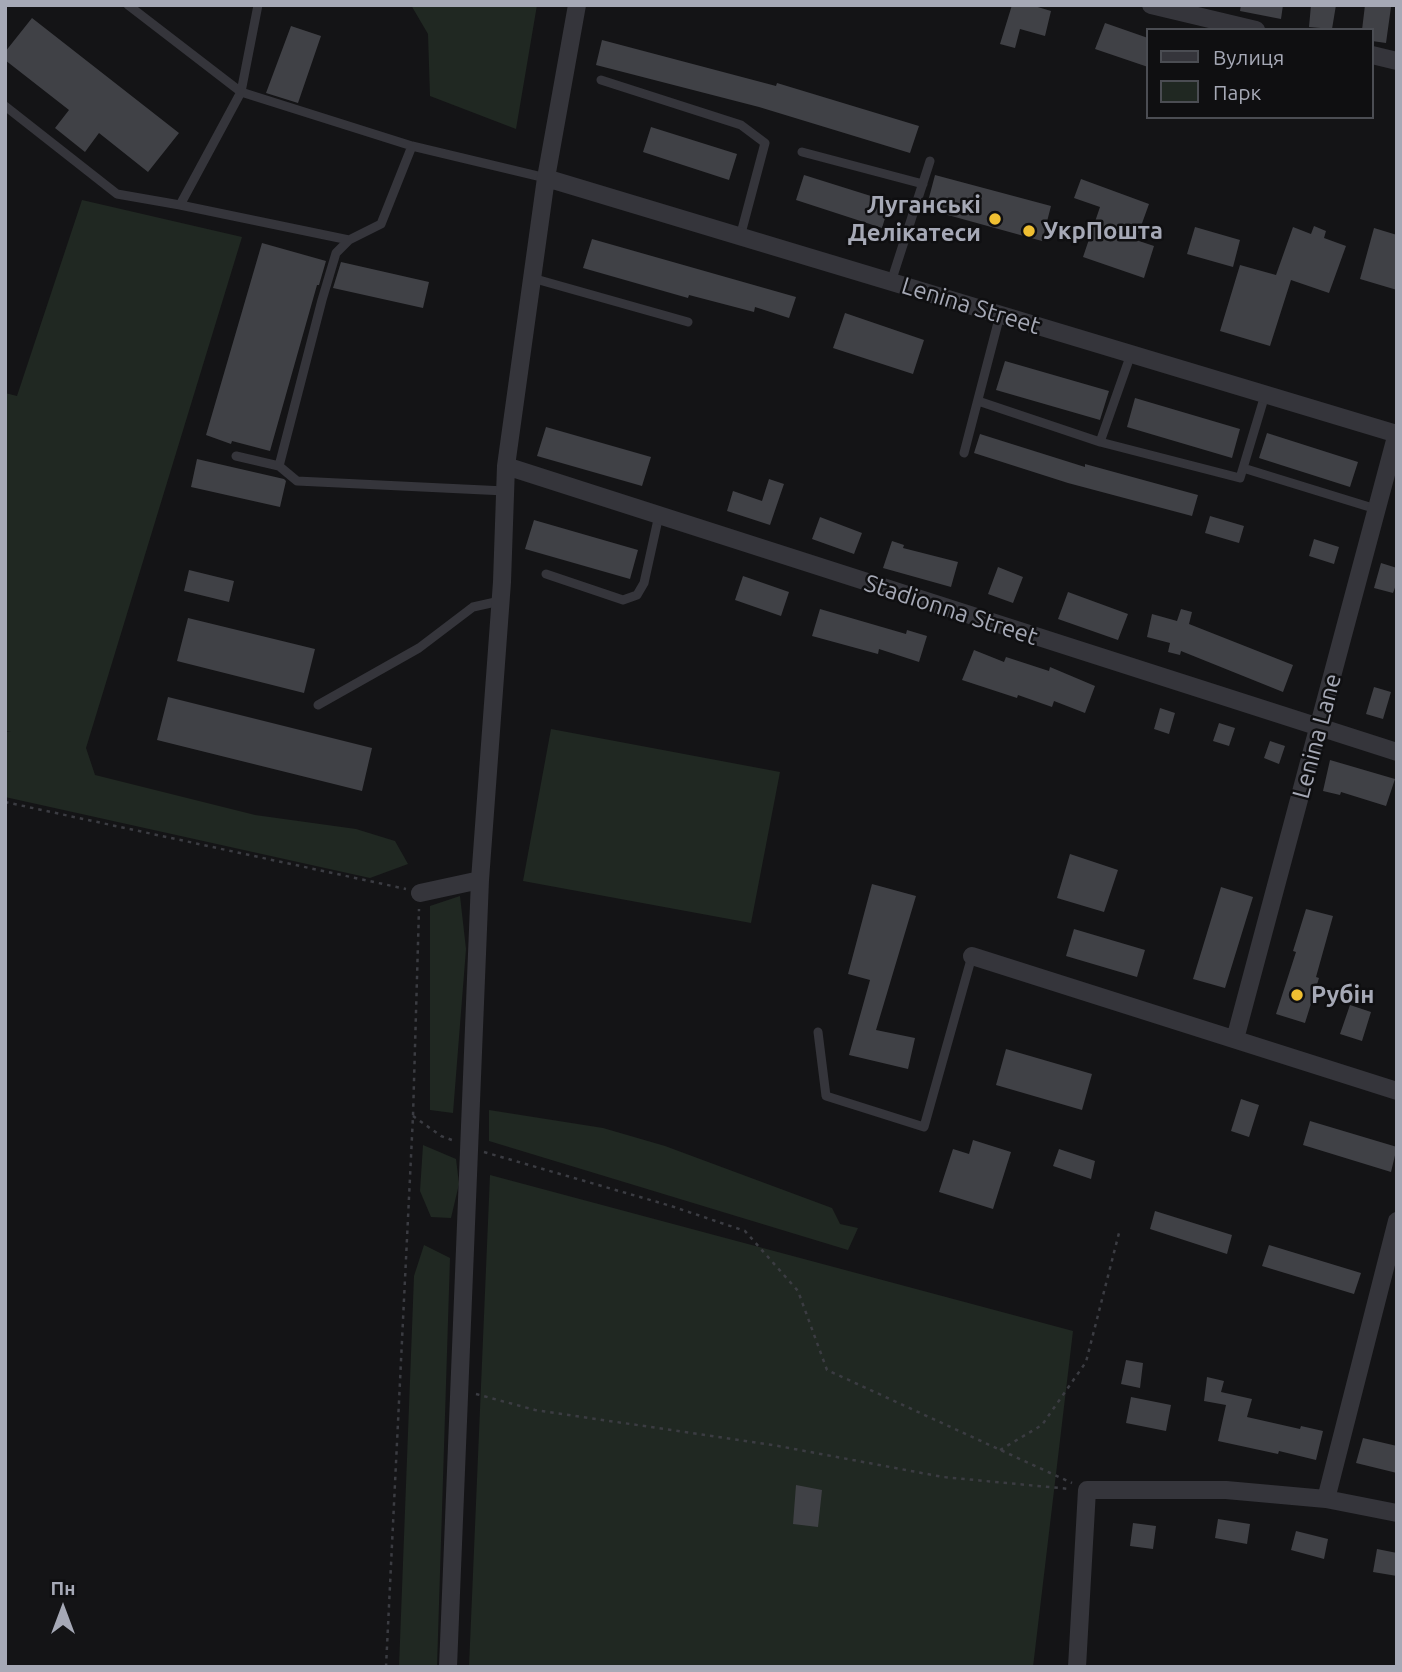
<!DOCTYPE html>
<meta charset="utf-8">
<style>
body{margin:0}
#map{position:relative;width:1402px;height:1672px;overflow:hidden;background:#141416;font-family:Ubuntu,sans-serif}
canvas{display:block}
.frame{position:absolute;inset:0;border:7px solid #a6a9b6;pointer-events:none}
.legend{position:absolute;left:1146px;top:28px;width:228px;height:91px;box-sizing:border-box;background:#0f0f11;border:2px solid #4b4d53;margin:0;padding:9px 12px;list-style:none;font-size:21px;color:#a6a9b6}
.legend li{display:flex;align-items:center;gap:14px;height:35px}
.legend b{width:35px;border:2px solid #4b4d53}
.north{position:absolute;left:28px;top:1574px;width:70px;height:70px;-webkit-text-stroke:5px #0f0f11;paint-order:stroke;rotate:0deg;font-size:19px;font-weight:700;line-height:28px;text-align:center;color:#a6a9b6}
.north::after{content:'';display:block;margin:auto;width:24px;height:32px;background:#a6a9b6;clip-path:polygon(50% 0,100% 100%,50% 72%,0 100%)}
</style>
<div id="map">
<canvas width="1402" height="1672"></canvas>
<div class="frame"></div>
<ul class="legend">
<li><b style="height:9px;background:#35353b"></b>Вулиця</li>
<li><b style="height:19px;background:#202822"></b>Парк</li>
</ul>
<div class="north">Пн</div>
</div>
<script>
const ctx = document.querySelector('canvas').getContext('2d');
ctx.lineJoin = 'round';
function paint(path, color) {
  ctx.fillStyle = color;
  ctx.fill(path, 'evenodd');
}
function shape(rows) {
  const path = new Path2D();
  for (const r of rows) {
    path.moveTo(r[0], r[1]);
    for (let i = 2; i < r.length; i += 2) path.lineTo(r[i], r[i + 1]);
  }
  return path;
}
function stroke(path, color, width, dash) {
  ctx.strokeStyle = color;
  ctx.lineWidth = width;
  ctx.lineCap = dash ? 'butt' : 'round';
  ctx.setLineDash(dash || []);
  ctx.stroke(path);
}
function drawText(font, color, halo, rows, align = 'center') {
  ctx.font = font + ' Ubuntu,sans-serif';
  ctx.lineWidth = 5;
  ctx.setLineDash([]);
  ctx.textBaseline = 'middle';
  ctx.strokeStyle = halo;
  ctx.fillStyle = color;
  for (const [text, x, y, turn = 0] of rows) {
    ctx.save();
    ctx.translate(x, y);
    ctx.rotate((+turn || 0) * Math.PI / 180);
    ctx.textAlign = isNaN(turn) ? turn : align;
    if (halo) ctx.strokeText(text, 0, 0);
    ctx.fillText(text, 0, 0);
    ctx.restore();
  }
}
paint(shape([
 [411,5,537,5,516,129,430,96,428,34],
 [82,200,242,237,86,748,95,775,255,815,356,829,395,841,408,864,370,878,5,797,5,732,11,732,5,731,5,393,17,396],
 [551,729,780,772,751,923,523,881],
 [460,896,466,949,453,1113,430,1110,430,906],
 [489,1110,603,1128,665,1146,832,1208,840,1224,858,1228,848,1250,489,1141],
 [423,1145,456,1159,459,1184,451,1218,431,1217,420,1191],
 [490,1175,1073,1331,1033,1667,469,1667],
 [424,1245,450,1258,437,1667,399,1667,414,1276]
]), '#202822');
paint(shape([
 [1012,5,1031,5,1051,11,1045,36,1020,29,1015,48,1000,44],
 [1241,5,1283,5,1281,19,1240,11],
 [1311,5,1336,5,1332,29,1309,27],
 [1365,5,1391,7,1386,43,1372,41,1372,30,1362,30],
 [32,18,179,133,148,172,99,133,85,152,55,128,69,110,5,60,5,52],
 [1105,23,1148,38,1148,67,1095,49],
 [291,26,321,36,298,103,266,93],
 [602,40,776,86,777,83,919,126,910,153,759,107,596,65],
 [651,127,737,154,729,180,643,152],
 [804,175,890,202,882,228,796,200],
 [935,175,1051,206,1042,241,926,209],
 [1081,179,1149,204,1136,240,1154,246,1144,278,1083,257,1100,207,1074,198],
 [1314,226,1326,231,1324,238,1346,246,1329,293,1291,280,1270,346,1220,331,1240,265,1276,275,1293,227,1311,234],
 [1195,227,1240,240,1233,267,1187,254],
 [1374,228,1397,235,1397,290,1360,279],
 [592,239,796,297,789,318,755,307,754,312,689,295,688,298,583,268],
 [262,243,326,261,319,285,317,285,270,451,232,441,231,444,206,435],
 [341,262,429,282,423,308,333,288],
 [845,313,924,340,913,374,833,348],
 [1005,361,1109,391,1100,420,996,390],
 [1135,398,1240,429,1232,458,1127,427],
 [546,427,651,457,642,486,537,456],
 [1267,433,1358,462,1350,487,1259,458],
 [980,434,1085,467,1085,464,1198,495,1192,516,1068,483,974,453],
 [197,459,284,479,286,481,280,507,191,487],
 [769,479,784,484,770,525,727,511,733,491,762,501],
 [1210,516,1244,526,1239,543,1205,533],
 [820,517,862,533,854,554,812,539],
 [534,520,638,550,630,579,525,549],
 [1314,539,1339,547,1334,564,1309,556],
 [892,541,904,545,903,548,958,562,951,587,883,568],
 [1381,563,1397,568,1397,582,1393,593,1374,588],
 [998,567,1023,577,1013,603,988,594],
 [189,570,234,581,229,602,184,591],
 [743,576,789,592,781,616,735,600],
 [1068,592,1128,614,1118,640,1058,619],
 [820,609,906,634,907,630,927,636,919,662,879,649,878,654,812,636],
 [1181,609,1192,612,1189,624,1293,665,1283,692,1181,651,1180,655,1168,652,1170,643,1147,637,1152,614,1177,621],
 [188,618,315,649,304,693,177,661],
 [974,650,1004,662,1006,657,1049,671,1050,667,1095,686,1085,713,1054,701,1052,707,1018,695,1017,698,962,680],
 [1374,687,1391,692,1383,719,1366,714],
 [168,697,372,748,362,791,157,740],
 [1160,708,1175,713,1169,734,1154,729],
 [1219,723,1235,728,1229,746,1213,741],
 [1270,741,1285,746,1279,764,1264,758],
 [1330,760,1395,779,1386,806,1341,792,1340,795,1323,791],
 [1070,854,1118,870,1104,912,1057,898],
 [872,884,916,896,876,1030,915,1038,908,1069,849,1055,870,980,848,974],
 [1221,887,1253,897,1225,988,1193,979],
 [1306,909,1333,916,1316,977,1319,978,1305,1023,1276,1014,1296,952,1293,951],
 [1074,929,1145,950,1137,977,1066,956],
 [1350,1005,1371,1012,1362,1041,1340,1034],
 [1006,1049,1092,1074,1082,1110,996,1085],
 [1241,1099,1259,1105,1249,1137,1231,1131],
 [1310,1121,1397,1147,1391,1172,1303,1145],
 [973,1140,1011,1152,993,1209,939,1192,953,1149,969,1154],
 [1059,1149,1095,1161,1091,1179,1053,1166],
 [1155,1211,1232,1235,1227,1254,1150,1229],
 [1269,1245,1361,1273,1354,1294,1262,1266],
 [1126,1360,1143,1363,1140,1388,1121,1384],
 [1207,1377,1224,1381,1221,1392,1252,1399,1247,1417,1300,1429,1301,1426,1323,1431,1316,1460,1279,1451,1278,1454,1218,1441,1226,1405,1204,1401],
 [1131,1397,1171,1405,1166,1431,1126,1423],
 [1363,1438,1397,1446,1397,1473,1356,1463],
 [796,1485,822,1490,818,1527,793,1524],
 [1218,1519,1250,1524,1247,1544,1215,1538],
 [1133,1523,1156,1526,1153,1549,1130,1546],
 [1296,1531,1328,1539,1324,1559,1291,1550],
 [1377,1549,1397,1553,1397,1576,1373,1572]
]), '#404146');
stroke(shape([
 [5,802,406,889],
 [413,1116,441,1136,452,1140],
 [484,1152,671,1206,745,1231,798,1291,827,1370,1072,1483],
 [476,1394,535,1410,773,1445,943,1477,1070,1489],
 [1000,1450,1042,1425,1086,1362,1119,1233],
 [386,1667,413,1116,419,909]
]), '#3b3c42', 2.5, [3.5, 5]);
stroke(shape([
 [128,5,241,92,412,146,546,178],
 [601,80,741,125,765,143,740,237],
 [5,106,117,194,180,205,349,240],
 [802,152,923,184],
 [180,205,241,92,258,5],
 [532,278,688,322],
 [891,282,930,161],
 [978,401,1100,442,1240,478,1265,395],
 [1100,442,1131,354],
 [964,453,1000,315],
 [236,456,279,466,322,300,336,253,349,240,381,224,412,146],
 [279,466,297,481,505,491],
 [1243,468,1376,509],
 [546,574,623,600,637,595,644,583,659,515],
 [318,705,419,648,473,607,500,601],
 [818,1032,826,1096,924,1127,972,956]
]), '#35353b', 9);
stroke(shape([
 [1151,5,1256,30],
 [1372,55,1397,61],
 [546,178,1397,434],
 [506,466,1397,752],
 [420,893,480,880],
 [972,956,1397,1091],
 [1235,1039,1397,433],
 [1326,1499,1397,1221],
 [448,1667,480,880,502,582,506,466,546,178,577,5],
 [1077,1667,1087,1490,1226,1490,1326,1499,1397,1513]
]), '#35353b', 18);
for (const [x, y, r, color] of [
 [995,219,7,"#efbf32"],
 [1029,231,7,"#efbf32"],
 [1297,995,7,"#efbf32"]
]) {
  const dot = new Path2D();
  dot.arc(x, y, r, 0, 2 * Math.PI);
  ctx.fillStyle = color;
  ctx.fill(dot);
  stroke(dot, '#0f0f11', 2.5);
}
drawText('bold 24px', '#a6a9b6', '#0f0f11', [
 ["Луганські",981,205,"right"],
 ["Делікатеси",981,233,"right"],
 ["УкрПошта",1043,231],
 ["Рубін",1311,995]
], 'left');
drawText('24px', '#a6a9b6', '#0f0f11', [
 ["Lenina Street",971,306,17],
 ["Stadionna Street",951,610,18],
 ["Lenina Lane",1317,736,-75]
]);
</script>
